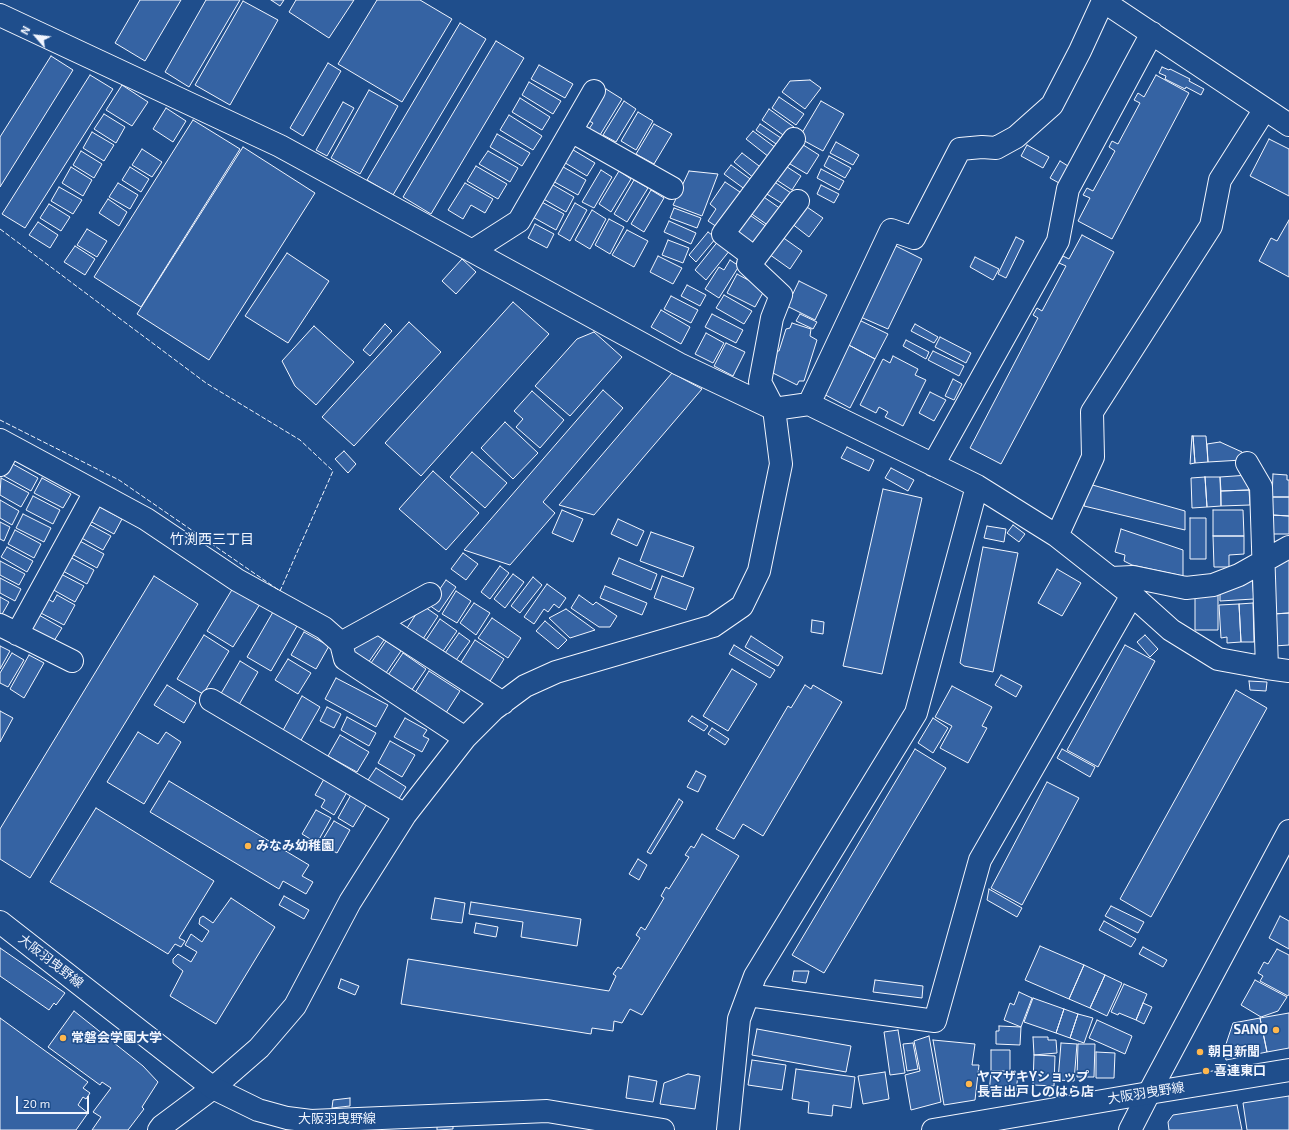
<!DOCTYPE html>
<meta charset="utf-8">
<style>
body{margin:0}
#map{position:relative;width:1289px;height:1130px;overflow:hidden;background:#1f4e8c;font-family:"Exo 2",sans-serif}
canvas{display:block}
.north{position:absolute;left:16px;top:16px;width:40px;height:40px;-webkit-text-stroke:3px #1f4e8c;paint-order:stroke;rotate:298deg;font-size:11px;font-weight:700;line-height:16px;text-align:center;color:#f2f6ff}
.north::after{content:'';display:block;margin:auto;width:14px;height:18px;background:#f2f6ff;clip-path:polygon(50% 0,100% 100%,50% 72%,0 100%)}
.scale{position:absolute;left:16px;top:1096px;width:73px;height:18px;box-sizing:border-box;border:2px solid #f2f6ff;border-top:0;padding-left:5px;font-size:12px;line-height:14px;white-space:nowrap;color:#f2f6ff;-webkit-text-stroke:3px #1f4e8c;paint-order:stroke}
</style>
<div id="map">
<canvas width="1289" height="1130"></canvas>
<div class="north">N</div>
<div class="scale">20 m</div>
</div>
<script>
const ctx = document.querySelector('canvas').getContext('2d');
ctx.lineJoin = 'round';
function paint(path, color) {
  ctx.fillStyle = color;
  ctx.fill(path, 'evenodd');
}
function shape(rows) {
  const path = new Path2D();
  for (const r of rows) {
    path.moveTo(r[0], r[1]);
    for (let i = 2; i < r.length; i += 2) path.lineTo(r[i], r[i + 1]);
  }
  return path;
}
function stroke(path, color, width, dash) {
  ctx.strokeStyle = color;
  ctx.lineWidth = width;
  ctx.lineCap = dash ? 'butt' : 'round';
  ctx.setLineDash(dash || []);
  ctx.stroke(path);
}
function drawText(font, color, halo, rows, align = 'center') {
  ctx.font = font + ' "Exo 2","Noto Sans JP",sans-serif';
  ctx.lineWidth = 3;
  ctx.setLineDash([]);
  ctx.textBaseline = 'middle';
  ctx.strokeStyle = halo;
  ctx.fillStyle = color;
  for (const [text, x, y, turn = 0] of rows) {
    ctx.save();
    ctx.translate(x, y);
    ctx.rotate((+turn || 0) * Math.PI / 180);
    ctx.textAlign = isNaN(turn) ? turn : align;
    if (halo) ctx.strokeText(text, 0, 0);
    ctx.fillText(text, 0, 0);
    ctx.restore();
  }
}
const building = shape([
 [140,0,181,0,145,61,115,43,140,0],
 [206,0,240,0,189,87,165,72,206,0],
 [271,0,284,0,280,6,271,0],
 [296,0,354,0,329,38,289,12,296,0],
 [377,0,420,0,452,19,402,102,338,64,377,0],
 [243,1,278,20,230,105,195,85,243,1],
 [460,23,486,39,393,195,367,180,460,23],
 [496,41,524,58,431,214,403,197,496,41],
 [51,56,73,70,0,187,0,137,51,56],
 [328,63,341,71,303,136,290,128,328,63],
 [539,65,573,84,565,98,531,79,539,65],
 [1162,67,1169,70,1170,69,1190,79,1189,81,1204,89,1201,95,1186,87,1185,89,1165,79,1166,76,1159,73,1162,67],
 [90,75,113,89,25,228,2,214,90,75],
 [1156,75,1189,93,1112,239,1078,221,1090,198,1083,195,1087,188,1093,191,1115,151,1109,147,1112,141,1118,144,1140,103,1134,100,1138,93,1144,97,1156,75],
 [810,80,821,88,805,109,782,92,790,81,810,80],
 [529,82,561,101,553,114,522,95,529,82],
 [122,85,148,102,132,126,106,110,122,85],
 [606,89,622,99,600,135,589,129,593,123,587,120,606,89],
 [369,90,398,106,360,174,331,158,369,90],
 [779,97,804,114,796,125,772,108,779,97],
 [520,98,550,117,542,130,512,112,520,98],
 [624,101,636,109,616,142,603,135,624,101],
 [821,101,844,114,823,151,799,138,821,101],
 [343,102,354,108,327,156,316,150,343,102],
 [166,108,186,121,173,142,153,129,166,108],
 [769,109,794,127,786,137,762,120,769,109],
 [638,112,653,121,636,150,621,141,638,112],
 [104,114,125,127,116,143,94,129,104,114],
 [509,115,542,136,533,150,500,130,509,115],
 [193,120,240,149,141,307,94,277,193,120],
 [654,124,672,134,654,164,636,154,654,124],
 [760,124,784,140,779,146,756,130,760,124],
 [753,131,776,148,769,157,746,139,753,131],
 [92,132,114,145,104,161,83,148,92,132],
 [497,134,530,153,522,166,490,147,497,134],
 [1269,139,1289,149,1289,196,1250,176,1269,139],
 [797,141,819,155,807,174,785,161,797,141],
 [836,142,859,155,853,165,830,153,836,142],
 [1027,145,1049,157,1043,168,1021,156,1027,145],
 [243,147,315,193,209,360,137,314,243,147],
 [570,148,595,163,587,176,562,161,570,148],
 [142,149,162,162,152,177,132,165,142,149],
 [81,151,102,164,94,178,73,165,81,151],
 [488,151,518,168,510,182,479,164,488,151],
 [742,153,763,169,755,179,734,162,742,153],
 [829,156,851,168,845,178,824,166,829,156],
 [1060,161,1068,166,1059,183,1050,178,1060,161],
 [781,163,801,176,792,190,772,177,781,163],
 [558,164,586,180,578,195,549,179,558,164],
 [731,165,753,181,746,190,724,174,731,165],
 [476,166,507,184,498,199,467,181,476,166],
 [71,167,92,180,83,196,62,183,71,167],
 [130,167,149,179,141,192,122,180,130,167],
 [821,169,844,181,839,190,817,178,821,169],
 [601,170,612,177,594,208,582,202,601,170],
 [619,171,631,179,611,212,599,204,619,171],
 [689,171,718,174,702,216,673,205,689,171],
 [770,179,791,193,783,204,762,191,770,179],
 [634,180,648,188,627,222,614,214,634,180],
 [548,182,574,197,566,212,540,197,548,182],
 [725,182,743,194,720,229,708,221,716,209,710,204,725,182],
 [118,183,138,195,130,209,109,197,118,183],
 [465,183,493,199,485,213,471,205,463,219,448,210,465,183],
 [821,185,839,194,834,203,817,194,821,185],
 [59,187,82,200,73,214,51,201,59,187],
 [651,190,664,198,644,232,631,224,651,190],
 [758,193,781,209,769,226,746,210,758,193],
 [108,199,127,212,119,226,99,213,108,199],
 [538,200,564,214,556,230,529,215,538,200],
 [575,203,587,210,570,241,558,234,575,203],
 [49,204,70,217,61,231,40,218,49,204],
 [804,205,823,218,809,237,791,223,804,205],
 [674,208,701,218,697,228,670,218,674,208],
 [592,210,606,219,590,249,575,240,592,210],
 [744,211,767,227,752,249,729,233,744,211],
 [609,219,624,227,610,254,595,245,609,219],
 [1289,220,1289,277,1259,261,1271,238,1277,241,1289,220],
 [669,221,696,233,691,244,664,232,669,221],
 [38,222,58,235,50,248,29,235,38,222],
 [535,224,554,234,547,248,528,238,535,224],
 [87,229,107,241,97,257,77,245,87,229],
 [627,230,648,241,634,267,612,255,627,230],
 [708,232,716,238,696,262,689,255,708,232],
 [778,234,802,251,790,269,766,252,778,234],
 [1082,235,1114,252,1001,464,970,448,1038,318,1033,315,1037,308,1042,311,1066,266,1059,263,1063,256,1069,259,1082,235],
 [1016,237,1024,241,1006,278,998,274,1016,237],
 [668,240,689,248,683,263,662,255,668,240],
 [719,240,730,250,706,280,695,270,719,240],
 [890,243,922,259,888,329,856,315,890,243],
 [75,246,95,259,85,275,64,262,75,246],
 [287,253,329,281,288,343,245,316,287,253],
 [658,256,682,268,673,284,650,272,658,256],
 [975,257,999,269,993,280,970,267,975,257],
 [462,259,476,272,456,294,442,281,462,259],
 [730,260,739,266,719,298,705,289,719,267,724,270,730,260],
 [737,274,765,289,755,307,727,293,737,274],
 [799,281,827,295,815,320,787,306,799,281],
 [687,285,706,295,700,306,681,296,687,285],
 [724,295,752,311,744,324,716,308,724,295],
 [671,296,698,310,691,323,664,309,671,296],
 [513,302,549,334,421,476,385,443,513,302],
 [661,310,690,327,681,344,651,327,661,310],
 [712,314,743,330,736,343,705,327,712,314],
 [800,314,817,322,813,329,796,321,800,314],
 [857,319,888,334,875,359,845,343,857,319],
 [409,322,441,352,354,446,322,417,409,322],
 [792,323,811,329,810,336,817,340,804,381,799,381,797,385,773,373,777,351,779,351,786,329,790,328,792,323],
 [385,324,392,331,370,356,363,350,385,324],
 [915,324,938,337,934,343,911,331,915,324],
 [314,326,354,362,316,405,295,386,282,361,314,326],
 [594,332,622,357,570,416,535,386,577,339,594,332],
 [706,333,724,343,713,363,695,354,706,333],
 [940,337,971,353,966,363,935,347,940,337],
 [906,340,929,352,926,359,903,346,906,340],
 [726,343,745,352,733,376,714,366,726,343],
 [845,343,875,359,850,408,820,392,845,343],
 [933,351,964,366,959,376,928,360,933,351],
 [893,356,918,369,915,375,926,380,903,426,885,417,888,412,879,407,876,413,860,405,883,359,890,363,893,356],
 [672,373,702,389,594,515,559,505,672,373],
 [953,379,962,384,954,400,945,396,953,379],
 [603,390,623,408,543,502,555,513,510,565,464,550,603,390],
 [532,391,564,420,540,448,516,427,523,419,514,411,532,391],
 [930,392,946,400,934,421,919,413,930,392],
 [505,422,538,453,513,479,481,448,505,422],
 [1192,436,1193,436,1195,463,1190,464,1192,436],
 [1193,436,1206,436,1208,462,1195,463,1193,436],
 [1220,442,1242,452,1242,460,1208,462,1207,444,1220,442],
 [847,447,874,460,869,471,841,458,847,447],
 [344,451,356,464,348,473,335,459,344,451],
 [472,452,507,483,485,508,450,477,472,452],
 [11,463,38,478,31,491,4,476,11,463],
 [891,468,914,480,908,491,885,478,891,468],
 [433,471,479,513,446,550,399,509,433,471],
 [1273,474,1287,475,1287,480,1289,480,1289,497,1272,497,1273,474],
 [1249,475,1249,490,1221,491,1220,477,1249,475],
 [1205,477,1207,507,1192,508,1191,478,1205,477],
 [1205,477,1220,477,1221,506,1207,507,1205,477],
 [1,478,29,493,21,507,0,495,1,478],
 [42,478,71,494,63,508,34,493,42,478],
 [1089,484,1185,511,1185,530,1084,506,1089,484],
 [883,489,922,498,882,674,843,666,883,489],
 [1249,490,1250,505,1221,506,1221,491,1249,490],
 [33,496,60,510,53,524,26,510,33,496],
 [1272,497,1289,497,1289,516,1272,515,1272,497],
 [0,500,19,511,12,525,0,518,0,500],
 [94,504,122,519,114,534,86,519,94,504],
 [562,510,583,519,573,542,552,533,562,510],
 [1213,510,1243,510,1244,536,1213,536,1213,510],
 [23,514,51,528,44,542,16,528,23,514],
 [1272,515,1289,516,1289,534,1272,534,1272,515],
 [1190,518,1206,518,1206,559,1190,559,1190,518],
 [618,519,644,531,637,546,611,534,618,519],
 [0,522,10,527,4,541,0,539,0,522],
 [85,522,111,536,103,550,78,536,85,522],
 [1013,525,1025,534,1019,542,1007,533,1013,525],
 [987,526,1006,529,1004,542,984,538,987,526],
 [1121,529,1183,550,1183,576,1132,565,1124,561,1125,555,1115,552,1121,529],
 [15,530,41,544,34,558,8,544,15,530],
 [651,532,694,547,683,577,640,561,651,532],
 [1213,536,1244,536,1244,554,1229,555,1229,567,1214,567,1213,536],
 [76,539,104,554,97,568,68,552,76,539],
 [7,547,33,561,27,572,1,557,7,547],
 [983,547,1018,553,993,672,964,666,960,663,983,547],
 [463,553,478,564,466,580,451,569,463,553],
 [1289,554,1289,613,1273,614,1273,561,1289,554],
 [68,556,94,570,87,584,61,570,68,556],
 [619,558,657,574,651,590,612,574,619,558],
 [0,561,25,574,19,585,0,575,0,561],
 [500,566,509,573,490,599,481,592,500,566],
 [1057,569,1081,583,1062,616,1038,603,1057,569],
 [59,573,84,586,75,602,50,588,59,573],
 [513,574,524,582,505,608,494,599,513,574],
 [154,576,198,604,30,878,0,859,0,829,154,576],
 [662,576,694,588,686,610,654,598,662,576],
 [1252,576,1254,599,1220,601,1220,589,1252,576],
 [533,577,542,585,520,613,511,606,533,577],
 [0,578,21,589,15,601,0,593,0,578],
 [446,580,456,587,439,612,429,605,446,580],
 [547,584,566,598,559,608,554,604,548,612,544,609,534,624,524,617,547,584],
 [605,586,647,603,642,615,600,598,605,586],
 [233,588,260,604,233,647,207,631,233,588],
 [456,591,471,601,457,623,442,614,456,591],
 [1218,593,1218,630,1195,630,1195,594,1218,593],
 [57,595,75,605,64,625,37,611,45,597,53,602,57,595],
 [579,595,593,605,596,602,617,616,610,627,599,627,571,608,579,595],
 [0,597,9,602,1,616,0,615,0,597],
 [474,603,490,613,476,635,460,623,474,603],
 [1253,603,1254,642,1241,642,1239,604,1253,603],
 [1239,604,1241,642,1227,643,1227,637,1221,638,1219,605,1239,604],
 [422,605,438,616,423,639,407,628,422,605],
 [566,609,595,630,570,638,549,618,566,609],
 [273,612,297,626,271,671,247,657,273,612],
 [1289,613,1289,645,1274,646,1273,614,1289,613],
 [37,614,62,628,54,641,29,627,37,614],
 [492,618,521,638,508,658,478,638,492,618],
 [440,619,457,631,441,654,424,643,440,619],
 [812,620,824,622,823,634,811,632,812,620],
 [545,621,567,640,558,649,536,631,545,621],
 [304,632,329,646,316,669,291,655,304,632],
 [373,632,384,640,368,663,351,651,360,639,373,632],
 [459,633,470,641,454,663,443,656,459,633],
 [204,635,229,651,203,694,177,679,204,635],
 [1145,635,1158,649,1150,657,1137,642,1145,635],
 [751,636,783,657,778,666,745,647,751,636],
 [475,640,504,659,487,686,458,667,475,640],
 [386,641,401,651,384,676,369,666,386,641],
 [734,645,775,670,770,678,729,654,734,645],
 [1125,645,1155,661,1098,767,1067,750,1125,645],
 [0,646,10,651,0,669,0,646],
 [12,653,24,660,8,687,0,683,0,673,12,653],
 [403,653,426,669,409,694,386,678,403,653],
 [29,655,44,663,24,698,10,689,29,655],
 [288,659,311,673,298,694,275,680,288,659],
 [240,661,258,672,237,708,219,697,240,661],
 [732,669,757,684,728,731,703,716,732,669],
 [429,671,460,691,444,716,413,696,429,671],
 [1001,675,1022,686,1016,697,995,685,1001,675],
 [336,678,388,705,376,727,325,699,336,678],
 [1249,681,1267,682,1266,691,1250,690,1249,681],
 [167,685,196,703,184,723,154,705,167,685],
 [805,685,811,689,813,685,842,702,763,836,743,824,734,839,716,829,788,706,791,708,805,685],
 [952,686,992,707,982,726,987,728,968,763,940,748,952,726,935,717,952,686],
 [1236,690,1267,708,1151,917,1120,899,1236,690],
 [302,696,320,707,300,742,282,732,302,696],
 [327,707,341,714,334,728,320,721,327,707],
 [0,711,13,718,0,742,0,711],
 [692,716,708,726,704,731,688,721,692,716],
 [347,717,376,733,369,746,341,730,347,717],
 [405,718,427,730,423,736,429,739,422,752,394,737,405,718],
 [933,718,948,728,933,753,918,743,933,718],
 [712,728,729,739,725,745,708,734,712,728],
 [138,732,158,744,166,732,181,742,144,804,107,782,138,732],
 [340,735,369,752,357,772,328,756,340,735],
 [390,741,415,755,402,777,378,763,390,741],
 [915,749,946,768,824,973,792,955,915,749],
 [1062,749,1095,767,1090,777,1057,758,1062,749],
 [376,768,406,787,397,802,366,783,376,768],
 [696,771,706,776,698,792,687,787,696,771],
 [324,779,347,792,334,815,321,807,325,800,315,795,324,779],
 [169,781,309,865,302,876,313,882,306,894,283,881,279,889,150,812,169,781],
 [1047,782,1079,798,1022,905,991,888,1047,782],
 [352,793,368,802,353,827,338,818,352,793],
 [679,799,683,802,651,854,647,852,679,799],
 [96,808,214,881,179,938,185,941,181,947,175,944,168,954,98,911,50,882,96,808],
 [316,810,331,818,317,843,302,834,316,810],
 [334,821,350,830,337,853,320,844,334,821],
 [702,834,739,856,642,1015,630,1009,622,1023,614,1021,613,1031,592,1028,591,1034,401,1004,408,959,609,991,616,976,613,974,618,967,621,969,640,938,636,935,641,927,645,930,664,898,661,896,666,887,669,889,689,857,685,855,691,846,694,848,702,834],
 [638,859,647,865,639,880,629,874,638,859],
 [989,889,1022,908,1017,917,987,900,989,889],
 [284,896,309,910,304,919,279,905,284,896],
 [231,898,275,927,216,1024,170,996,183,971,173,963,173,959,178,954,191,962,197,952,185,945,191,934,202,942,209,931,199,924,200,918,203,916,213,923,231,898],
 [435,898,465,903,462,923,431,919,435,898],
 [471,902,581,919,577,946,521,937,523,922,469,914,471,902],
 [1111,906,1144,922,1138,933,1105,916,1111,906],
 [1280,916,1289,921,1289,949,1269,938,1280,916],
 [1104,921,1136,939,1131,947,1099,930,1104,921],
 [476,923,498,927,496,937,474,933,476,923],
 [1040,946,1084,965,1069,999,1025,980,1040,946],
 [1143,947,1167,960,1163,967,1139,954,1143,947],
 [0,948,65,993,56,1005,54,1003,49,1010,0,976,0,948],
 [1277,949,1289,955,1289,994,1288,996,1260,981,1263,976,1258,973,1264,962,1268,964,1277,949],
 [1084,965,1105,975,1090,1008,1069,999,1084,965],
 [794,971,809,971,806,983,792,981,794,971],
 [1105,975,1122,983,1107,1016,1090,1008,1105,975],
 [341,979,359,986,355,995,338,988,341,979],
 [875,980,923,986,922,998,873,992,875,980],
 [1255,980,1287,997,1278,1011,1261,1017,1241,1005,1255,980],
 [1124,984,1147,994,1136,1020,1119,1013,1118,1015,1111,1012,1124,984],
 [1019,992,1032,998,1021,1027,1004,1020,1010,1003,1014,1005,1019,992],
 [1033,998,1064,1009,1056,1033,1024,1022,1033,998],
 [1143,1003,1152,1007,1144,1024,1136,1020,1143,1003],
 [1064,1009,1078,1014,1070,1038,1056,1033,1064,1009],
 [74,1011,143,1066,158,1082,142,1107,144,1109,128,1130,92,1130,101,1117,93,1112,111,1088,102,1082,100,1085,48,1047,74,1011],
 [1289,1013,1289,1048,1267,1052,1260,1018,1289,1013],
 [1078,1014,1093,1018,1084,1043,1070,1038,1078,1014],
 [0,1018,88,1082,83,1088,90,1093,86,1099,83,1097,78,1105,88,1113,76,1130,0,1130,0,1018],
 [1260,1018,1267,1052,1226,1060,1224,1050,1233,1023,1260,1018],
 [1097,1020,1132,1036,1125,1054,1089,1038,1097,1020],
 [999,1026,1021,1027,1020,1045,996,1044,996,1031,999,1031,999,1026],
 [757,1029,851,1046,846,1072,752,1055,757,1029],
 [898,1030,905,1073,890,1075,884,1032,898,1030],
 [929,1036,941,1102,911,1110,905,1075,920,1071,914,1041,929,1036],
 [1033,1037,1048,1037,1048,1040,1056,1040,1057,1053,1034,1055,1033,1037],
 [933,1040,975,1044,972,1065,979,1065,975,1100,944,1105,933,1040],
 [913,1043,918,1069,907,1071,903,1044,913,1043],
 [1061,1043,1077,1044,1074,1081,1058,1080,1061,1043],
 [1078,1044,1095,1044,1094,1077,1077,1077,1078,1044],
 [991,1050,1010,1050,1010,1071,991,1071,991,1050],
 [1096,1052,1115,1053,1114,1078,1096,1078,1096,1052],
 [1034,1055,1055,1056,1054,1086,1033,1085,1034,1055],
 [752,1060,786,1065,782,1090,748,1085,752,1060],
 [796,1069,855,1077,851,1108,833,1105,832,1116,808,1113,809,1102,792,1099,796,1069],
 [885,1072,889,1099,863,1104,858,1076,885,1072],
 [991,1072,1018,1075,1016,1091,1010,1090,1009,1095,989,1093,991,1072],
 [688,1074,700,1076,695,1109,660,1104,664,1083,688,1074],
 [629,1076,657,1081,653,1102,626,1098,629,1076],
 [1289,1096,1289,1130,1247,1130,1243,1103,1289,1096],
 [350,1098,350,1106,332,1108,333,1100,350,1098],
 [1237,1105,1242,1130,1169,1130,1168,1122,1173,1115,1237,1105],
 [453,1124,453,1129,437,1130,437,1126,453,1124]
]);
paint(building, '#3563a3');
stroke(building, '#f2f6ff', 1);
const minor = shape([
 [0,15,280,146,679,364,774,409,809,404,977,486,1057,536,1132,595,1171,630,1218,659,1267,668,1289,671],
 [571,131,672,188],
 [472,251,519,221,594,91],
 [755,258,723,234,794,139],
 [809,404,891,230,914,238,960,149,982,147,996,148,1016,137,1052,105,1080,51,1103,1,1289,125],
 [0,440,146,519,237,580,324,628,341,643,345,659,465,738],
 [1247,463,1261,487,1267,668],
 [0,465,10,446],
 [933,465,1058,241,1068,189,1152,33],
 [1057,536,1093,457,1092,412,1211,226,1220,180,1265,109],
 [1111,578,1133,577,1186,588,1213,585,1239,575,1289,547],
 [379,623,503,703],
 [0,625,72,661],
 [17,634,95,492],
 [341,643,430,594],
 [211,700,405,815],
 [748,995,935,1021,980,860,1132,595],
 [159,1130,162,1126,213,1088,259,1048,295,1006,350,902,405,815,465,738,494,709,525,686,556,672,713,626,742,606,759,571,781,464,774,409,760,382,772,318,781,295,748,264,755,258,798,201],
 [728,1130,739,1019,755,976,916,713,977,486],
 [1130,1130,1149,1093,1289,831]
]);
const major = shape([
 [0,922,213,1088,258,1110,287,1118,311,1121,547,1111,663,1130],
 [933,1130,1149,1093,1289,1070]
]);
stroke(minor, '#f2f6ff', 24);
stroke(major, '#f2f6ff', 24);
stroke(minor, '#1f4e8c', 22);
stroke(major, '#1f4e8c', 22);
stroke(shape([
 [0,229,206,383,300,440,333,471,280,591,119,480,0,420]
]), '#f2f6ff', 1, [5, 2]);
for (const [x, y, r, color] of [
 [248,846,4,"#ffb74d"],
 [1276,1030,4,"#ffb74d"],
 [63,1038,4,"#ffb74d"],
 [1200,1052,4,"#ffb74d"],
 [1206,1071,4,"#ffb74d"],
 [969,1084,4,"#ffb74d"]
]) {
  const dot = new Path2D();
  dot.arc(x, y, r, 0, 2 * Math.PI);
  ctx.fillStyle = color;
  ctx.fill(dot);
  stroke(dot, '#1f4e8c', 1.5);
}
drawText('bold 13px', '#f2f6ff', '#1f4e8c', [
 ["みなみ幼稚園",256,846],
 ["SANO",1268,1030,"right"],
 ["常磐会学園大学",71,1038],
 ["朝日新聞",1208,1052],
 ["喜連東口",1214,1071],
 ["ヤマザキYショップ",977,1077],
 ["長吉出戸しのはら店",977,1092]
], 'left');
drawText('13px', '#f2f6ff', '#1f4e8c', [
 ["大阪羽曳野線",51,961,38],
 ["大阪羽曳野線",1146,1093,-9],
 ["大阪羽曳野線",337,1119]
]);
drawText('14px', '#f2f6ff', '#1f4e8c', [
 ["竹渕西三丁目",212,539]
]);
</script>
